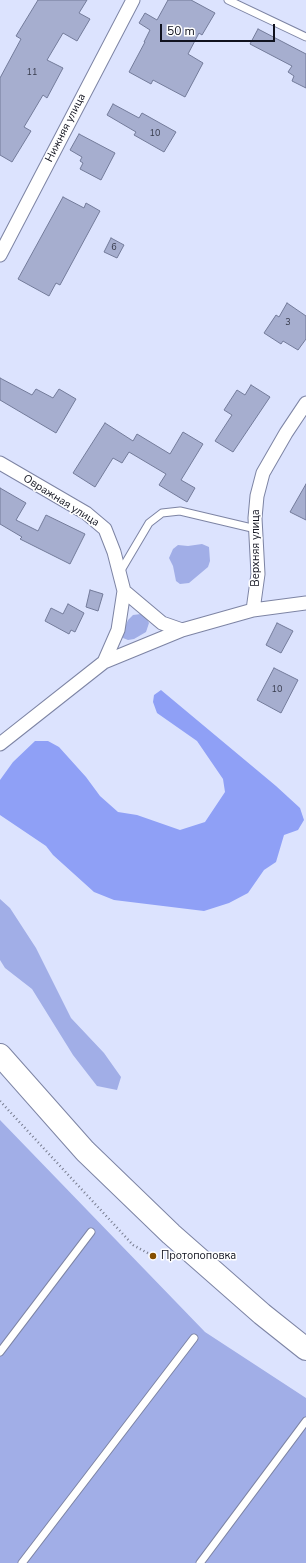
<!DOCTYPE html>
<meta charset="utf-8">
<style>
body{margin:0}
#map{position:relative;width:306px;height:1563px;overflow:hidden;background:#dce3fe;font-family:"Nunito Sans",sans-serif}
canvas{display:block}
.scale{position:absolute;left:160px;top:24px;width:115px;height:18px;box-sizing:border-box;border:2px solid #11131f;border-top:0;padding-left:5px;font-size:12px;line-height:14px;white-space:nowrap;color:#11131f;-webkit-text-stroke:3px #fff;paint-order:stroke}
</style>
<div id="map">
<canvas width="306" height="1563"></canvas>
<div class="scale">50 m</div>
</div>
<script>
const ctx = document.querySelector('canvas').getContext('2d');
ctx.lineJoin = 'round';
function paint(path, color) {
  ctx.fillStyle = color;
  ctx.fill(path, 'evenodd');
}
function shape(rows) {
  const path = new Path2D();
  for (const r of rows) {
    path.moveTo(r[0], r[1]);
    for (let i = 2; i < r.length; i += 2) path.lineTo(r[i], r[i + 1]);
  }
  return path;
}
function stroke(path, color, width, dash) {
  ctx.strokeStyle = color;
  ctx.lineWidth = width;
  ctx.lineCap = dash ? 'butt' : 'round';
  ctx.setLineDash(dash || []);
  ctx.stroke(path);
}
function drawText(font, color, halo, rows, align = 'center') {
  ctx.font = font + ' "Nunito Sans",sans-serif';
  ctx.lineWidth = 3;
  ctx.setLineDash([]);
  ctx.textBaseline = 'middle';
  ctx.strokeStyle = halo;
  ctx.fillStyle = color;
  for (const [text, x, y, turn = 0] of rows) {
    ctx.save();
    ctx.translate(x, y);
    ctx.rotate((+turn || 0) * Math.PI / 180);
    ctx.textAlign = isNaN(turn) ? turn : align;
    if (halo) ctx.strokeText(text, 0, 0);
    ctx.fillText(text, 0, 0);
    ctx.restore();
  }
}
paint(shape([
 [202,544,209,547,210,561,208,567,189,583,180,584,176,581,173,566,169,558,173,549,178,545,188,546],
 [141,614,145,616,149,623,146,632,134,639,128,640,123,638,122,634,128,620,133,615],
 [0,899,10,908,36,948,71,1018,104,1053,121,1077,117,1090,97,1086,73,1055,32,989,5,968,0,960],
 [0,1120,205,1332,306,1398,306,1563,0,1563]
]), '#a1aee7');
paint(shape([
 [161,690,276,786,300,808,304,820,298,830,284,835,276,862,264,870,248,893,229,903,204,911,114,900,94,892,53,855,46,846,0,815,0,780,13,762,35,741,48,741,59,747,86,777,100,796,118,812,137,815,180,830,205,822,225,792,223,779,197,741,157,713,153,702,154,695]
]), '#8fa0f6');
const building = shape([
 [38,0,87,0,79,13,90,19,77,41,63,33,47,60,63,68,47,98,43,95,24,127,31,131,12,162,0,155,0,78,21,39,16,36,38,0],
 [168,0,191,0,215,13,202,35,199,33,188,54,203,63,185,97,153,80,151,84,129,72,145,42,144,42,150,30,139,23,145,13,157,20,168,0],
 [258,29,306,54,306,88,292,81,294,76,288,72,292,66,250,44,258,29],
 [113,104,139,118,142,113,176,132,164,152,134,135,136,132,107,115,113,104],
 [79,134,115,153,101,180,80,169,83,163,80,161,82,157,70,150,79,134],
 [63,197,84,208,86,203,100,211,60,285,56,283,49,296,18,279,63,197],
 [111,238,124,245,117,258,104,252,111,238],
 [287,303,306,316,306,339,298,350,283,341,281,344,264,333,276,315,279,317,287,303],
 [0,378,32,395,36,389,53,398,59,389,76,399,56,433,0,400,0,378],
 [251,385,270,397,233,452,215,441,232,415,224,410,237,390,245,395,251,385],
 [105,423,133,441,137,434,170,454,183,432,203,444,181,480,195,488,187,502,159,485,166,474,129,452,122,463,113,458,95,487,73,473,105,423],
 [306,484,306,520,290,512,306,484],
 [0,488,26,503,16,520,38,531,46,515,85,534,70,564,20,539,22,537,0,524,0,488],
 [90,590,103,594,98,611,86,607,90,590],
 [68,604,84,613,75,632,71,630,69,634,45,621,51,608,63,614,68,604],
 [277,623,293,631,281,653,266,645,277,623],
 [274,668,298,680,281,713,257,700,274,668]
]);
paint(building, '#a6aecf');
stroke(building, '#737b9a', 1);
const lane = shape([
 [228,0,306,37],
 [120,572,149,523,162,513,180,511,256,529],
 [0,1352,91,1232],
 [22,1563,194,1338],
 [200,1563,306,1421]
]);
const street = shape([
 [0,255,133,0],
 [0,463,86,513,105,529,114,552,124,591,118,630,104,662],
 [124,591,162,623,182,630],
 [253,610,258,574,255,518,257,496,263,473,286,433,306,403],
 [0,744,104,662,182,630,253,610,306,603]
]);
const highway = shape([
 [0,1055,85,1151,171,1234,262,1314,306,1349]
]);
stroke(lane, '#7d84a4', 9);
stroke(street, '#7d84a4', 15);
stroke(highway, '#7d84a4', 24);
stroke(shape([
 [0,1101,133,1245,153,1256]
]), '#767b8e', 2.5, [1, 3]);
stroke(lane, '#fff', 7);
stroke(street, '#fff', 13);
stroke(highway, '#fff', 22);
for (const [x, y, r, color] of [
 [153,1256,4,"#854d00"]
]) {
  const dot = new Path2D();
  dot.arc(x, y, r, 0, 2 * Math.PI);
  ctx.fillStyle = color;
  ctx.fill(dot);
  stroke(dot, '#fff', 1.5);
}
drawText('9px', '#363a4b', null, [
 ["11",32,73],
 ["10",155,134],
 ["6",114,248],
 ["3",288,323],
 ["10",277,690]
]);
drawText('11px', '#11131f', '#fff', [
 ["Нижняя улица",66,128,-63],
 ["Овражная улица",61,501,32],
 ["Верхняя улица",256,548,-90]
]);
drawText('11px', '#11131f', '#fff', [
 ["Протопоповка",161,1256]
], 'left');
</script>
